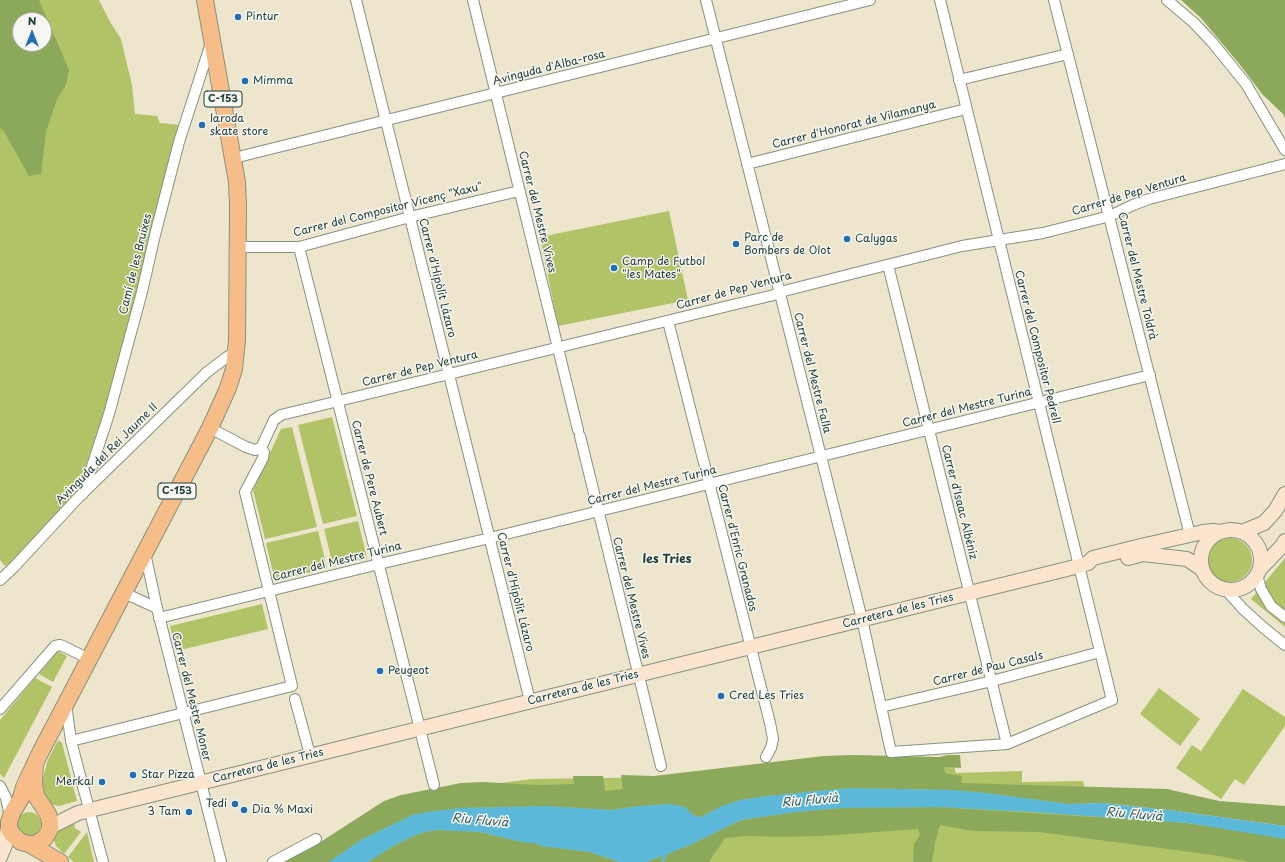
<!DOCTYPE html>
<meta charset="utf-8">
<style>
body{margin:0}
#map{position:relative;width:1285px;height:862px;overflow:hidden;background:#ede6cd;font-family:"Playpen Sans",sans-serif}
canvas{display:block}
.north{position:absolute;left:12px;top:12px;width:40px;height:40px;box-sizing:border-box;background:#f6f6f2;border:1px solid #a0aca6;border-radius:50%;rotate:0deg;font-size:11px;font-weight:700;line-height:16px;text-align:center;color:#1f3d34}
.north::after{content:'';display:block;margin:auto;width:14px;height:18px;background:#1f6fb2;clip-path:polygon(50% 0,100% 100%,50% 72%,0 100%)}
</style>
<div id="map">
<canvas width="1285" height="862"></canvas>
<div class="north">N</div>
</div>
<script>
const ctx = document.querySelector('canvas').getContext('2d');
ctx.lineJoin = 'round';
function paint(path, color) {
  ctx.fillStyle = color;
  ctx.fill(path, 'evenodd');
}
function shape(rows) {
  const path = new Path2D();
  for (const r of rows) {
    if (r.length === 3) {
      path.moveTo(r[0] + r[2], r[1]);
      path.arc(r[0], r[1], r[2], 0, 2 * Math.PI);
      continue;
    }
    path.moveTo(r[0], r[1]);
    for (let i = 2; i < r.length; i += 2) path.lineTo(r[i], r[i + 1]);
  }
  return path;
}
function stroke(path, color, width, dash) {
  ctx.strokeStyle = color;
  ctx.lineWidth = width;
  ctx.lineCap = dash ? 'butt' : 'round';
  ctx.setLineDash(dash || []);
  ctx.stroke(path);
}
function drawText(font, color, halo, rows, align = 'center') {
  ctx.font = font + ' "Playpen Sans",sans-serif';
  ctx.lineWidth = 3;
  ctx.setLineDash([]);
  ctx.textBaseline = 'middle';
  ctx.strokeStyle = halo;
  ctx.fillStyle = color;
  for (const [text, x, y, turn = 0] of rows) {
    ctx.save();
    ctx.translate(x, y);
    ctx.rotate((+turn || 0) * Math.PI / 180);
    ctx.textAlign = isNaN(turn) ? turn : align;
    if (halo) ctx.strokeText(text, 0, 0);
    ctx.fillText(text, 0, 0);
    ctx.restore();
  }
}
paint(shape([
 [0,0,99,0,109,20,121,39,132,85,135,114,157,116,160,123,181,125,111,393,79,485,73,500,22,556,5,566,0,560],
 [20,20,44,20,44,44,20,44],
 [669,211,688,300,558,326,540,237],
 [332,417,357,516,323,524,298,425],
 [292,427,317,527,265,539,253,490,281,429],
 [358,521,367,558,333,566,324,529],
 [318,531,327,568,275,581,266,543],
 [1230,560,22],
 [1285,558,1285,627,1251,599],
 [262,604,268,629,176,651,170,626],
 [58,651,67,656,53,682,39,674],
 [35,678,52,687,4,778,0,774,0,720],
 [1159,688,1200,719,1180,746,1140,714],
 [1243,689,1285,717,1285,726,1244,785,1235,779,1221,799,1176,768,1192,745,1201,751],
 [59,740,62,743,77,801,59,806,53,805,43,798,42,783,47,762,57,742],
 [953,763,956,773,1022,771,1022,782,1083,781,1091,811,1285,836,1285,862,300,862,472,787,531,779,816,775],
 [29,824,12],
 [74,822,75,828,81,832,64,854,56,846,53,838,59,827],
 [87,832,94,862,74,862,68,857]
]), '#b0c366');
paint(shape([
 [0,0,39,0,69,70,66,85,57,99,46,132,41,174,29,176,3,130,0,128],
 [20,20,44,20,44,44,20,44],
 [1181,0,1285,0,1285,118,1283,114,1262,94,1241,66,1201,18],
 [854,755,939,757,948,755,960,755,961,768,944,767,945,773,962,776,961,783,1167,789,1219,801,1285,806,1285,826,1176,811,1103,803,1068,804,987,793,953,790,850,788,766,796,740,800,722,806,701,817,693,815,685,807,670,804,639,806,613,810,546,806,461,808,428,812,400,821,361,840,329,862,285,862,322,841,384,801,401,795,461,783,483,782,538,785,574,784,573,776,603,776,605,791,623,789,621,775,654,776,824,756],
 [938,807,1188,823,1252,833,1285,839,1285,862,1248,862,1220,856,1039,832,973,831,940,825,935,843,932,862,913,862,914,844,920,835,918,829,822,836,779,837,746,836,725,838,709,862,646,862,688,846,741,820,796,812,841,808],
 [439,830,479,832,527,843,535,843,541,846,589,852,620,862,368,862,390,848,411,837,425,832]
]), '#8ca95b');
paint(shape([
 [850,788,953,790,987,793,1068,804,1103,803,1176,811,1285,826,1285,839,1188,823,1031,812,938,807,841,808,796,812,741,820,688,846,646,862,620,862,589,852,541,846,535,843,527,843,479,832,439,830,425,832,411,837,390,848,368,862,329,862,361,840,400,821,412,815,428,812,461,808,546,806,613,810,639,806,670,804,685,807,693,815,701,817,722,806,740,800,766,796]
]), '#5bb8d9');
stroke(shape([
 [662,862,667,851]
]), '#5bb8d9', 3);
const street = shape([
 [356,0,530,701],
 [473,0,578,430],
 [706,0,862,619,891,752,1007,744,1112,700,940,0],
 [1054,0,1190,535],
 [1167,0,1194,23,1212,42,1246,84,1285,150],
 [959,80,1068,54],
 [234,158,870,0],
 [747,164,966,109],
 [238,247,299,247,410,217,519,191],
 [299,247,434,785],
 [888,265,1007,744],
 [668,321,770,723,773,739,771,748,766,757],
 [210,428,246,447,255,450,261,448,274,420,281,415,724,307,778,294,780,292,962,246,1043,233,1110,216,1133,205,1149,199,1285,164],
 [580,436,661,766],
 [83,494,109,414,142,292,155,235,179,142,211,43],
 [145,553,157,608,221,862],
 [1257,575,1261,589,1271,606,1285,617],
 [0,580,14,567,78,498,206,373,227,357,232,354,236,354],
 [1226,590,1243,609,1264,628,1285,645],
 [124,593,157,608],
 [159,618,379,564,490,538,1150,375],
 [295,699,310,755],
 [66,704,71,741,103,862],
 [881,707,992,681,1100,652],
 [0,709,55,646,60,645,65,647,89,659],
 [71,741,292,686,245,492,263,458,264,452,261,448],
 [0,786,6,798,10,816],
 [273,862,316,839]
]);
const secondary = shape([
 [1231,560,30],
 [1242,532,1264,523,1275,511,1285,494],
 [1128,558,1143,554,1187,559,1202,569],
 [1259,570,1282,546,1285,541],
 [50,829,54,825,78,813,1079,566,1088,563,1093,558,1141,546,1203,532,1213,531,1220,532],
 [0,857,5,845,9,822]
]);
const primary = shape([
 [35,763,34,783,36,796,48,814,50,822,50,829,45,838,35,844,29,844,21,842,12,834,9,828,9,822,12,813,21,798,24,787,40,753,210,428,228,388,234,369,237,340,238,205,237,182,205,0],
 [29,844,60,862]
]);
stroke(street, '#869280', 12);
stroke(secondary, '#869280', 16);
stroke(primary, '#869280', 18);
stroke(street, '#fff', 10);
stroke(secondary, '#fce5cf', 14);
stroke(primary, '#f7bd88', 16);
for (const [x, y, r, color] of [
 [238,17,4,"#1f6fb2"],
 [245,81,4,"#1f6fb2"],
 [202,125,4,"#1f6fb2"],
 [847,239,4,"#1f6fb2"],
 [736,244,4,"#1f6fb2"],
 [614,268,4,"#1f6fb2"],
 [380,671,4,"#1f6fb2"],
 [721,696,4,"#1f6fb2"],
 [133,775,4,"#1f6fb2"],
 [102,782,4,"#1f6fb2"],
 [235,804,4,"#1f6fb2"],
 [244,810,4,"#1f6fb2"],
 [189,812,4,"#1f6fb2"]
]) {
  const dot = new Path2D();
  dot.arc(x, y, r, 0, 2 * Math.PI);
  ctx.fillStyle = color;
  ctx.fill(dot);
  stroke(dot, '#f6f6f2', 1.5);
}
for (const [x, y, w] of [
 [223,99,38],
 [177,491,38]
]) {
  const box = new Path2D();
  box.roundRect(x - w / 2, y - 8, w, 16, 3);
  ctx.fillStyle = '#f6f6f2';
  ctx.fill(box);
  stroke(box, '#1f3d34', 1);
}
drawText('bold 10px', '#1f3d34', null, [
 ["C-153",223,99],
 ["C-153",177,491]
]);
drawText('11px', '#1f3d34', '#f6f6f2', [
 ["Pintur",246,17],
 ["Mimma",253,81],
 ["laroda",210,119],
 ["skate store",210,132],
 ["Parc de",744,238],
 ["Bombers de Olot",744,251],
 ["Calygas",855,239],
 ["Camp de Futbol",622,262],
 ["\"les Mates\"",622,275],
 ["Peugeot",388,671],
 ["Cred Les Tries",729,696],
 ["Star Pizza",141,775],
 ["Merkal",94,782,"right"],
 ["Tedi",227,804,"right"],
 ["Dia % Maxi",252,810],
 ["3 Tam",181,812,"right"]
], 'left');
drawText('11px', '#1f3d34', '#f6f6f2', [
 ["Avinguda d'Alba-rosa",549,68,-14],
 ["Carrer d'Honorat de Vilamanya",854,125,-14],
 ["Carrer de Pep Ventura",1129,195,-17],
 ["Carrer del Compositor Vicenç \"Xaxu\"",388,210,-14],
 ["Carrer del Mestre Vives",537,212,76],
 ["Camí de les Bruixes",136,264,-76],
 ["Carrer del Mestre Toldrà",1137,276,76],
 ["Carrer d'Hipòlit Lázaro",437,278,76],
 ["Carrer de Pep Ventura",734,291,-15],
 ["Carrer del Compositor Pedrell",1037,347,76],
 ["Carrer de Pep Ventura",420,369,-14],
 ["Carrer del Mestre Falla",812,373,76],
 ["Carrer del Mestre Turina",967,408,-14],
 ["Avinguda del Rei Jaume II",107,454,-45],
 ["Carrer de Pere Aubert",369,478,76],
 ["Carrer del Mestre Turina",652,486,-14],
 ["Carrer d'Isaac Albéniz",959,502,76],
 ["Carrer d'Enric Granados",737,548,76],
 ["Carrer del Mestre Turina",337,562,-14],
 ["Carrer d'Hipòlit Lázaro",515,592,76],
 ["Carrer del Mestre Vives",631,598,76],
 ["Carretera de les Tries",898,611,-14],
 ["Carrer de Pau Casals",988,669,-14],
 ["Carretera de les Tries",583,688,-14],
 ["Carrer del Mestre Moner",191,697,76],
 ["Carretera de les Tries",268,766,-14]
]);
drawText('bold 12px', '#1f3d34', '#f6f6f2', [
 ["les Tries",667,560]
]);
drawText('italic 12px', '#2e5c5d', '#f6f6f2', [
 ["Riu Fluvià",810,801,-5],
 ["Riu Fluvià",1134,815,5],
 ["Riu Fluvià",480,821,5]
]);
</script>
